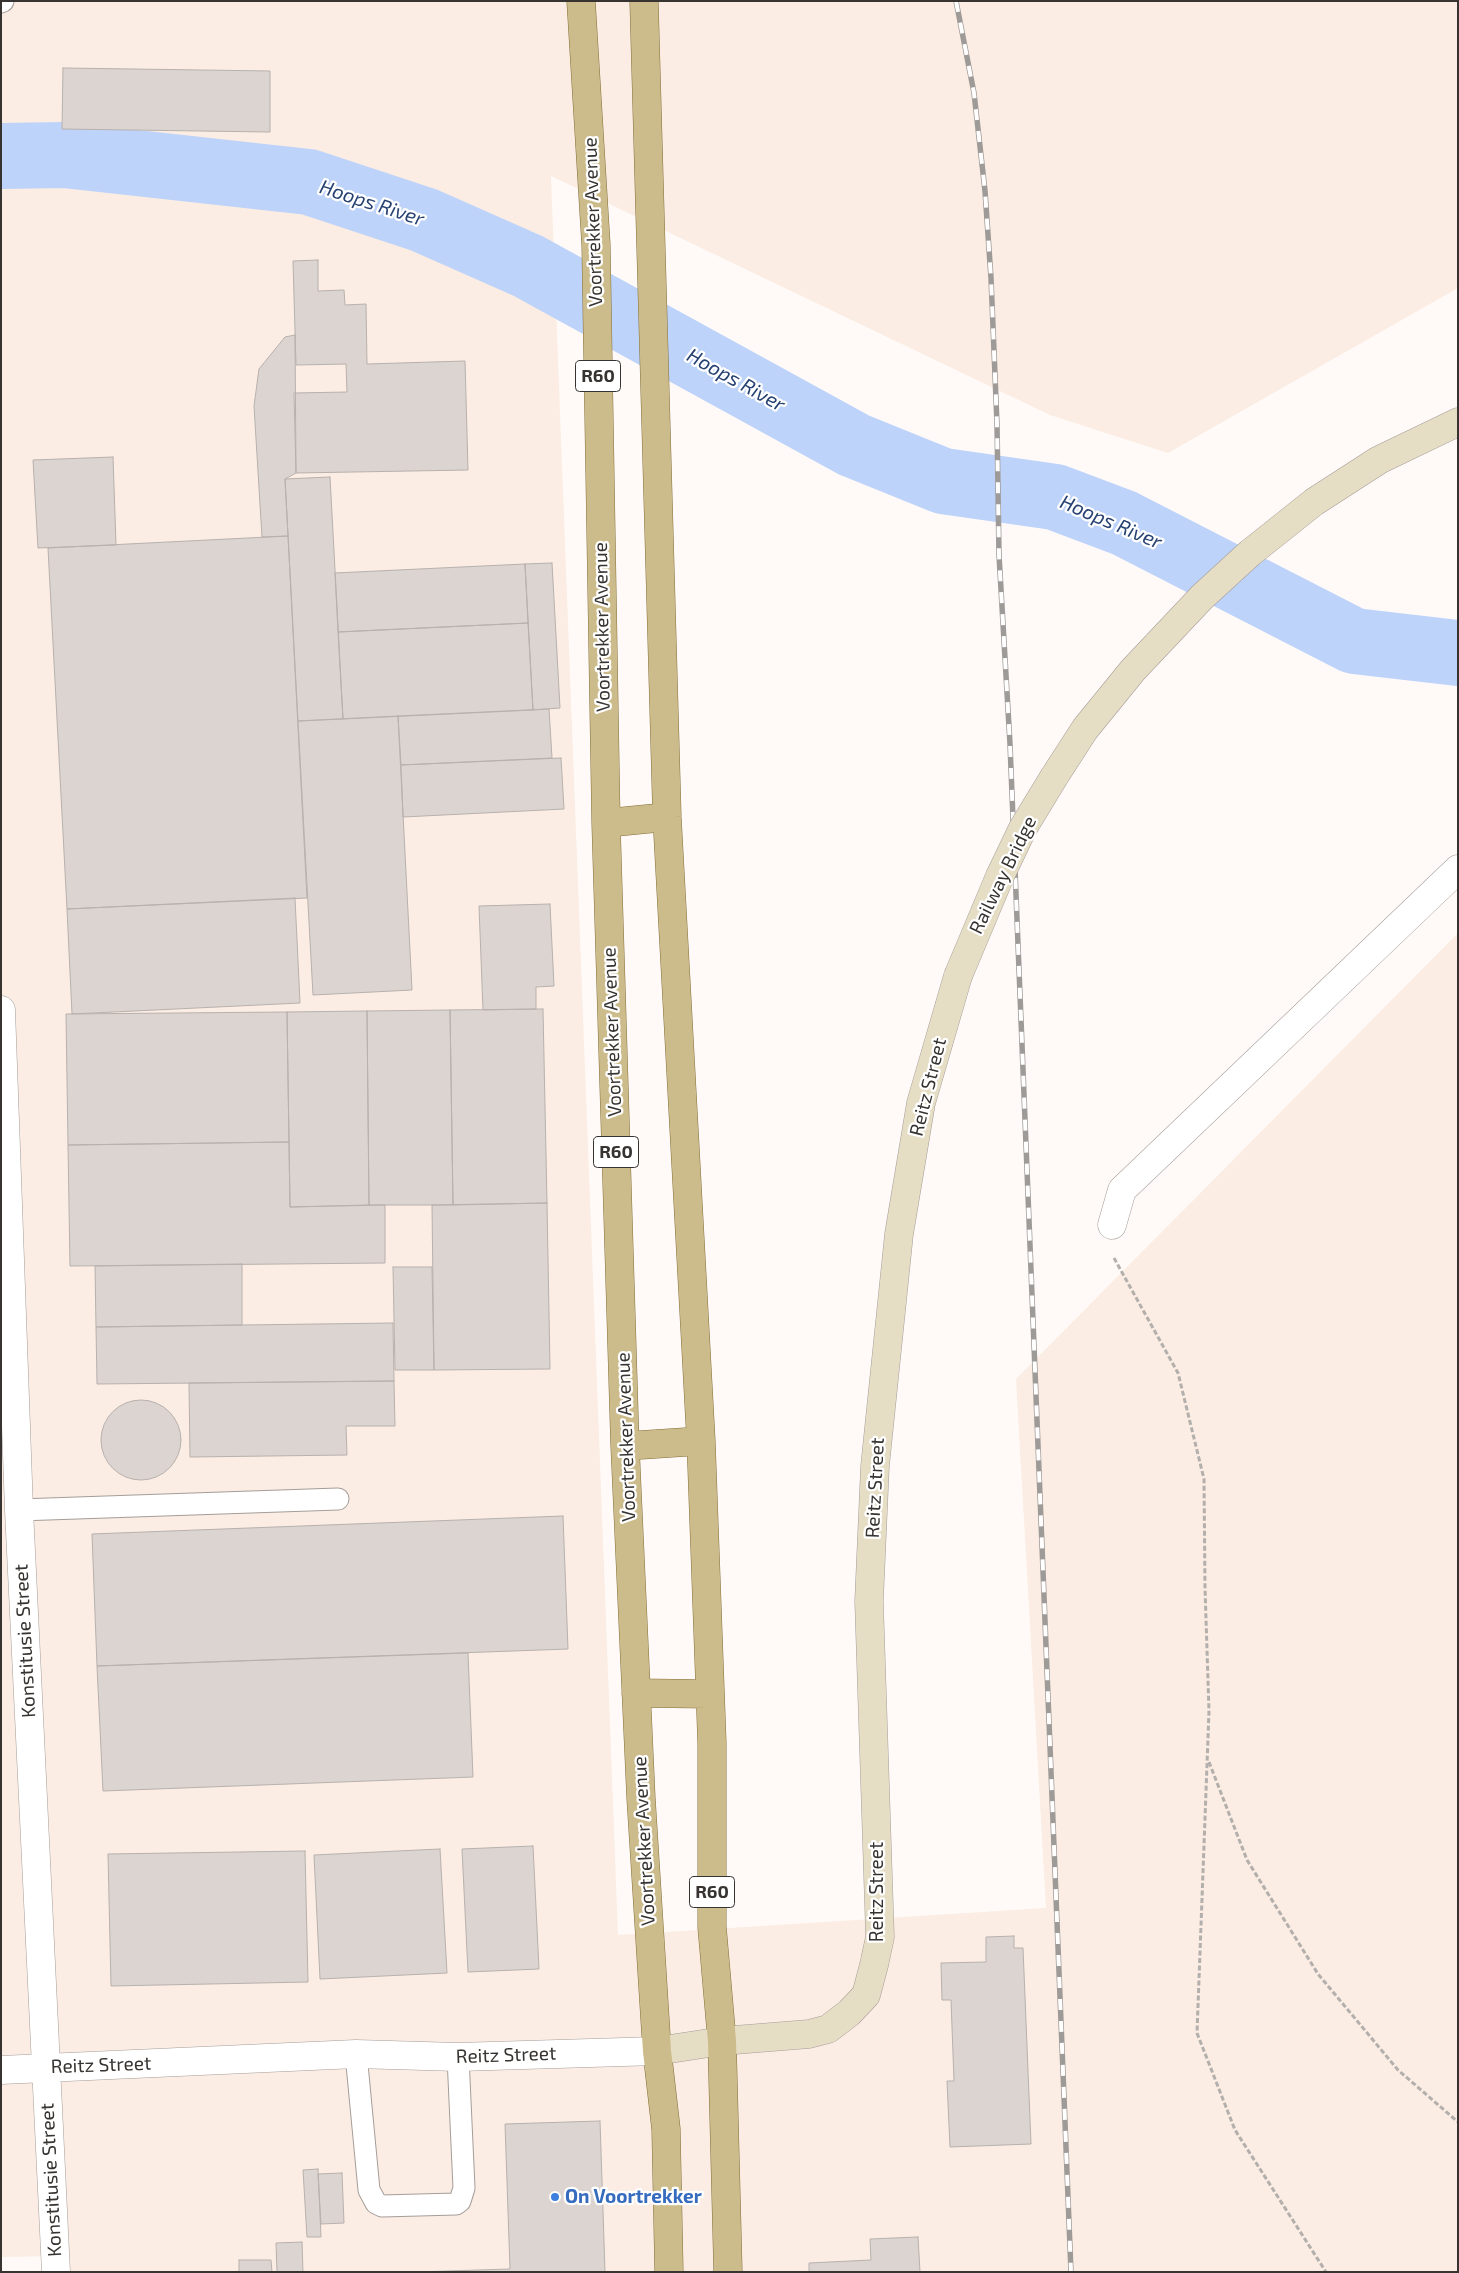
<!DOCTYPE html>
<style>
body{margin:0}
#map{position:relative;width:1459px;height:2273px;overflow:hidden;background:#fffaf7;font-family:"Exo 2",sans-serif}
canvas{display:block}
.frame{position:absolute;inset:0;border:2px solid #363331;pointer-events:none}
</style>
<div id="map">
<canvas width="1459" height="2273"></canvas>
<div class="frame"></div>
</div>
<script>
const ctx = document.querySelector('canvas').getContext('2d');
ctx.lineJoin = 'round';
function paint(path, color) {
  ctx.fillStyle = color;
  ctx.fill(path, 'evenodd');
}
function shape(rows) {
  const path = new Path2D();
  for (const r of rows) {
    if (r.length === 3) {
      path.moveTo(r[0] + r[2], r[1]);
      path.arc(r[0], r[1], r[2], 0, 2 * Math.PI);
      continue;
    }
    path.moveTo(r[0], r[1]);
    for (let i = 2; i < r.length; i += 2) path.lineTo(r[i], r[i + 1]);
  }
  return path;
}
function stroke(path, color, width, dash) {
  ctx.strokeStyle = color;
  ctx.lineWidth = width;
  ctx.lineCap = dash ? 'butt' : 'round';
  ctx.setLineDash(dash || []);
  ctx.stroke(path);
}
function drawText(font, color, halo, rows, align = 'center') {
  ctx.font = font + ' "Exo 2",sans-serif';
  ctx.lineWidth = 4.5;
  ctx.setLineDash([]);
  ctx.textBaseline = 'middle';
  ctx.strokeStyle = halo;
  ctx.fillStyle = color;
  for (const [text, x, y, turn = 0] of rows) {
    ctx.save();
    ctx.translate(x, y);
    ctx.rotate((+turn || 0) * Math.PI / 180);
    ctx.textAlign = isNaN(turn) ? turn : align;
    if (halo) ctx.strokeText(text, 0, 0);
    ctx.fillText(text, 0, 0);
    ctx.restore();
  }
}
paint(shape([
 [1,1,1458,1,1458,288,1168,453,1050,415,551,176,618,1935,1046,1908,1016,1379,1458,933,1458,2272,61,2272,60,2256,1,2257]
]), '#fbede3');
stroke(shape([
 [1,156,64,155,309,182,424,220,528,266,854,445,943,481,1055,497,1124,523,1354,641,1458,653]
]), '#bdd3fa', 66);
const building = shape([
 [63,68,270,71,270,132,62,129,63,68],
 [318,260,318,291,344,290,345,305,366,304,367,364,465,361,468,470,296,473,294,393,347,392,346,364,296,365,293,261,318,260],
 [295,335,296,473,285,479,288,536,262,537,254,406,259,369,285,337,295,335],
 [113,457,116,545,38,548,33,460,113,457],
 [330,477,343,719,298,721,285,479,330,477],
 [288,536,307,898,67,909,48,548,288,536],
 [552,563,560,708,533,710,525,564,552,563],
 [525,564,528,623,338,632,335,573,525,564],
 [528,623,533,710,343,719,338,632,528,623],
 [549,709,552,758,401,765,398,716,549,709],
 [398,716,412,990,313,995,298,721,398,716],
 [561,758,564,809,403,817,401,765,561,758],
 [295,898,300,1003,72,1014,67,909,295,898],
 [550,904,554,986,536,987,536,1009,483,1010,479,906,550,904],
 [543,1009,547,1203,453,1205,450,1010,543,1009],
 [450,1010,453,1205,369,1205,367,1011,450,1010],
 [367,1011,369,1205,290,1207,287,1012,367,1011],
 [287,1012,289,1142,68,1145,66,1014,287,1012],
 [289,1142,290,1207,385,1205,385,1263,70,1266,68,1145,289,1142],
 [547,1203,550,1369,434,1370,432,1205,547,1203],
 [242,1264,242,1325,96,1327,95,1266,242,1264],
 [393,1267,432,1267,434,1370,395,1370,393,1267],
 [393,1323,394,1381,97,1384,96,1327,393,1323],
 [394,1381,395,1426,346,1426,347,1455,190,1457,189,1383,394,1381],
 [141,1440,40],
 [563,1516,568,1649,97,1666,92,1534,563,1516],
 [468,1653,473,1777,103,1791,97,1666,468,1653],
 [533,1846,539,1969,468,1972,462,1849,533,1846],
 [440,1849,447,1973,320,1979,314,1855,440,1849],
 [305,1851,308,1982,111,1986,108,1854,305,1851],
 [1014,1936,1014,1948,1023,1948,1031,2144,950,2147,947,2081,954,2081,951,2000,942,2000,941,1963,986,1962,986,1937,1014,1936],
 [600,2121,605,2272,416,2272,510,2269,505,2124,600,2121],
 [318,2169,321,2237,307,2237,303,2170,318,2169],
 [342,2173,344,2223,321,2224,318,2174,342,2173],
 [918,2237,920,2272,809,2272,809,2263,871,2260,870,2239,918,2237],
 [302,2242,303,2272,277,2272,276,2243,302,2242],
 [239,2260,271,2260,272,2272,239,2272,239,2260]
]);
paint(building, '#dcd4d0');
stroke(building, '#b8b1ad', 1);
const lane = shape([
 [1,2,3,1],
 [19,1510,338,1499],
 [356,2054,369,2190,376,2203,382,2206,456,2204,460,2201,464,2188,458,2057]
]);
const street = shape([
 [1,1010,19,1510,56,2272],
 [1112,1225,1122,1190,1458,869],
 [1,2070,356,2054,458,2057,657,2051]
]);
const secondary = shape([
 [1054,777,1085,729,1133,670,1202,597,1250,553,1314,502,1379,460,1458,422],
 [657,2051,722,2041,809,2034,828,2029,849,2013,866,1995,874,1965,880,1937,869,1601,875,1466,899,1234,921,1103,958,976]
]);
const primary = shape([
 [581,1,596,245,606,823,625,1446,641,1798,657,2051,666,2129,669,2272],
 [644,1,667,817,701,1441,712,1743,712,1927,722,2041,728,2272],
 [606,823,667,817],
 [625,1446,701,1441],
 [636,1693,710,1694]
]);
stroke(lane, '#a59d99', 23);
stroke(street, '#a59d99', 29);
stroke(secondary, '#a59d99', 29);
stroke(primary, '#836f39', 29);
stroke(shape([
 [1114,1258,1178,1373,1204,1479,1205,1588,1209,1711,1197,2033,1235,2130,1326,2272],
 [1209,1762,1247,1860,1318,1974,1398,2070,1458,2122]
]), '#b3afac', 3, [5, 2.5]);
stroke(lane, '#fff', 21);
stroke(street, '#fff', 28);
stroke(secondary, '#e6ddc5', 28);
stroke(primary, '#cdbc8b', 28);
const rail = shape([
 [956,1,974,93,985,191,991,278,997,424,999,555,1010,744,1071,2272]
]);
stroke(rail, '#9e9a98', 5.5);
stroke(rail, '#fff', 4, [11]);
const secondaryBridge = shape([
 [958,976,1000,876,1023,828,1054,777]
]);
stroke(secondaryBridge, '#a59d99', 29, []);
stroke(secondaryBridge, '#e6ddc5', 28);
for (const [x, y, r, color] of [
 [555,2197,5,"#3f7fe0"]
]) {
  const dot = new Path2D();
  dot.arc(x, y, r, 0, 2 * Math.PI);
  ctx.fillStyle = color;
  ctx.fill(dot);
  stroke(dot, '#fff', 2);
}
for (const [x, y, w] of [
 [598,376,45],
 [616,1152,45],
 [712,1892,45]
]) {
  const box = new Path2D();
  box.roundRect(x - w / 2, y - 15.5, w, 31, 4);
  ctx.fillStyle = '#fff';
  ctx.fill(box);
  stroke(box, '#363331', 1);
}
drawText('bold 18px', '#363331', null, [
 ["R60",598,376],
 ["R60",616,1152],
 ["R60",712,1892]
]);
drawText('19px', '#363331', '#fff', [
 ["Voortrekker Avenue",593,222,-92],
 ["Voortrekker Avenue",602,627,-91],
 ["Railway Bridge",1003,875,-64],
 ["Voortrekker Avenue",612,1032,-92],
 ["Reitz Street",928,1087,-76],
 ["Voortrekker Avenue",626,1437,-92],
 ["Reitz Street",875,1488,-87],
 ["Konstitusie Street",25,1641,-93],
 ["Voortrekker Avenue",644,1841,-93],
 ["Reitz Street",877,1892,-90],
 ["Reitz Street",506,2055,-2],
 ["Reitz Street",101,2065,-2],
 ["Konstitusie Street",51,2180,-93]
]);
drawText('bold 19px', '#366cbe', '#fff', [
 ["On Voortrekker",565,2197]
], 'left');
drawText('italic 20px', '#274272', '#fff', [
 ["Hoops River",372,203,18],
 ["Hoops River",736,380,29],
 ["Hoops River",1111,522,23]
]);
</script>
